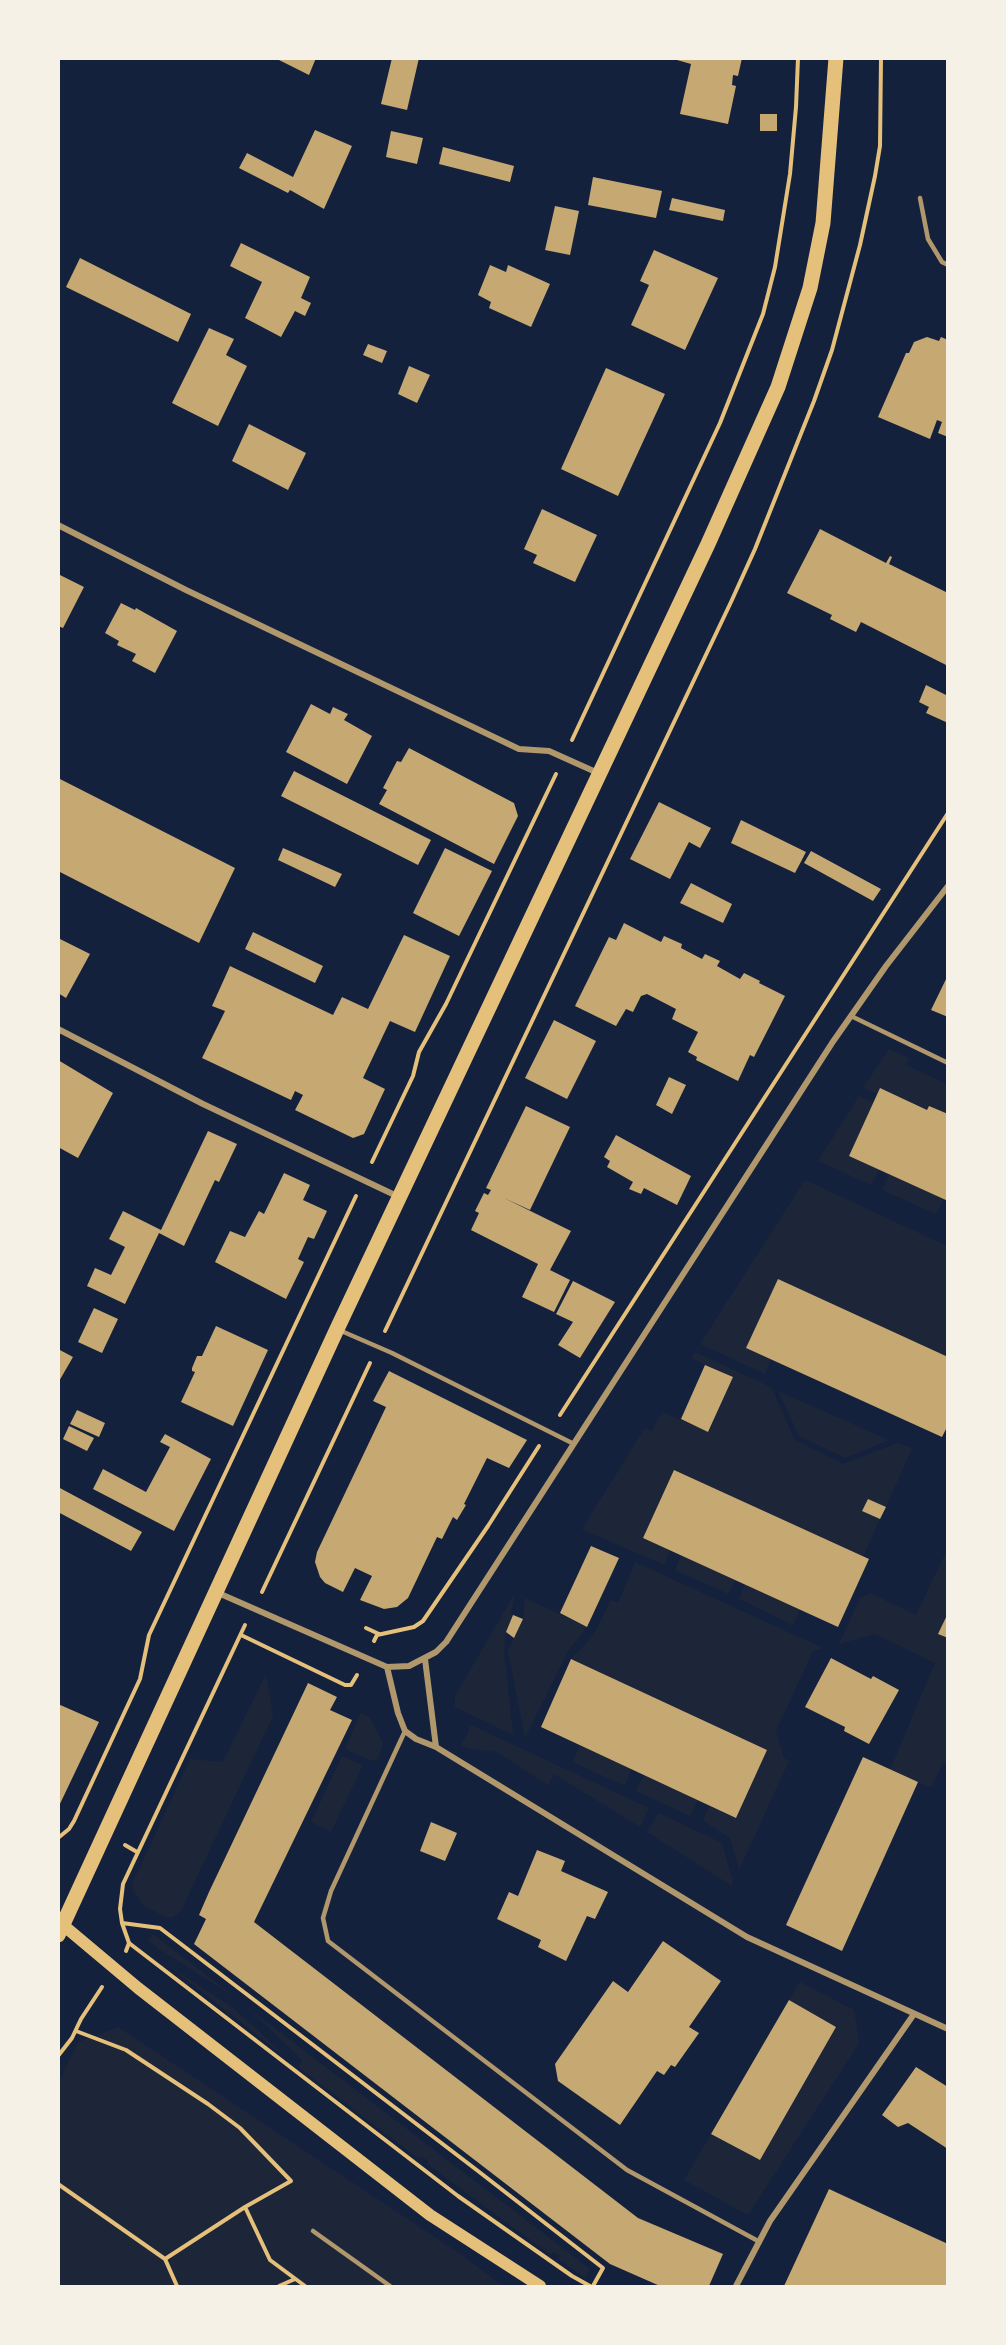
<!DOCTYPE html>
<style>
body{margin:0}
#map{position:relative;width:1006px;height:2345px;overflow:hidden;background:#14213d;font-family:Literata,serif}
canvas{display:block}
.frame{position:absolute;inset:0;border:60px solid #f6f1e7;pointer-events:none}
</style>
<div id="map">
<canvas width="1006" height="2345"></canvas>
<div class="frame"></div>
</div>
<script>
const ctx = document.querySelector('canvas').getContext('2d');
ctx.lineJoin = 'round';
function paint(path, color) {
  ctx.fillStyle = color;
  ctx.fill(path, 'evenodd');
}
function shape(rows) {
  const path = new Path2D();
  for (const r of rows) {
    path.moveTo(r[0], r[1]);
    for (let i = 2; i < r.length; i += 2) path.lineTo(r[i], r[i + 1]);
  }
  return path;
}
function stroke(path, color, width, dash) {
  ctx.strokeStyle = color;
  ctx.lineWidth = width;
  ctx.lineCap = dash ? 'butt' : 'round';
  ctx.setLineDash(dash || []);
  ctx.stroke(path);
}
paint(shape([
 [889,1049,909,1058,906,1065,947,1084,947,1114,929,1106,927,1110,881,1088,878,1094,863,1088],
 [859,1096,874,1103,879,1169,871,1185,818,1161],
 [889,1174,944,1199,936,1214,882,1190],
 [805,1180,947,1246,947,1357,778,1279,746,1348,771,1359,765,1374,700,1344],
 [695,1352,771,1387,795,1440,843,1464,897,1443,912,1448,886,1507,868,1499,863,1511,880,1519,863,1557,674,1470,643,1538,670,1550,664,1565,582,1529,645,1428,652,1431,662,1412,709,1432,733,1377,691,1358],
 [778,1391,889,1440,845,1458,799,1436],
 [946,1552,947,1613,939,1634,947,1638,947,1764,943,1763,931,1788,890,1770,935,1663,875,1634,839,1644,860,1598,870,1593,916,1615],
 [681,1555,736,1580,728,1594,675,1570],
 [635,1562,823,1648,813,1651,776,1731,784,1758,789,1761,739,1870,730,1838,703,1821,709,1806,736,1818,767,1750,571,1659,593,1636,611,1600,618,1603],
 [745,1584,800,1609,793,1625,739,1599],
 [515,1593,511,1614,513,1615,506,1632,504,1651,513,1735,455,1707,455,1696],
 [525,1598,587,1627,568,1651,525,1738,508,1651,523,1619],
 [266,1674,273,1716,181,1911,173,1917,165,1917,143,1905,132,1888,133,1882,190,1759,223,1762],
 [362,1713,370,1718,383,1743,378,1759,372,1761,345,1749,360,1714],
 [469,1724,649,1808,640,1827,554,1774,548,1785,497,1752,467,1748,461,1745,467,1735],
 [580,1745,631,1769,625,1786,572,1762],
 [342,1756,363,1765,331,1832,311,1822],
 [644,1775,698,1800,690,1816,636,1791],
 [659,1813,722,1843,733,1881,732,1886,647,1832],
 [153,1934,236,1998,156,1947,149,1941],
 [162,1961,233,2008,292,2062],
 [800,1982,854,2010,859,2043,748,2215,684,2180,711,2134,760,2160,836,2027,789,2000],
 [246,2006,590,2269,585,2278,558,2259,560,2256,553,2252,551,2255,427,2164,428,2161,421,2156,419,2159,298,2067,302,2060],
 [118,2027,462,2255,503,2286,59,2286,58,2083,78,2042]
]), '#1d2539');
paint(shape([
 [275,58,316,58,309,75],
 [392,58,419,58,407,110,381,104],
 [670,58,742,58,738,76,733,75,732,85,736,86,728,124,680,114,691,64],
 [760,114,777,114,777,131,760,131],
 [315,130,352,146,324,209,290,190,288,193,239,168,247,153,293,177],
 [391,131,423,138,417,164,386,157],
 [443,147,514,166,510,182,439,164],
 [593,177,662,191,656,218,588,205],
 [672,198,725,210,723,221,669,210],
 [555,206,579,211,570,255,545,250],
 [241,243,310,277,301,298,311,303,305,316,295,311,281,337,245,318,262,282,230,266],
 [654,250,718,278,685,350,631,325,649,285,640,281],
 [80,258,191,314,178,342,66,287],
 [490,265,506,272,508,265,550,284,531,327,489,308,491,302,478,295],
 [209,328,234,339,226,355,247,366,218,426,172,403],
 [927,337,939,341,941,337,948,340,948,437,938,433,942,422,937,420,930,439,878,417,906,353,909,353,914,342],
 [368,344,387,351,382,363,363,355],
 [409,366,430,375,417,403,398,394],
 [606,368,665,394,618,496,561,469],
 [249,424,306,453,288,490,232,461],
 [542,509,597,535,575,582,533,563,537,555,524,549],
 [820,529,886,563,890,556,892,557,889,564,948,593,948,666,861,622,856,632,830,619,832,615,787,593],
 [58,574,84,587,63,628,58,626],
 [121,603,135,610,136,608,177,631,155,673,132,661,136,654,117,645,119,641,105,633],
 [926,685,948,696,948,723,926,713,929,707,919,702],
 [311,704,330,714,333,707,348,714,344,720,372,736,347,784,286,752],
 [409,748,514,803,518,816,494,864,379,804,387,790,383,788,397,761,401,762],
 [294,771,431,840,418,865,281,796],
 [58,778,235,868,199,943,58,871],
 [659,802,711,828,700,848,689,842,670,879,630,859],
 [741,820,806,852,795,873,731,843],
 [283,848,342,874,335,887,278,860],
 [445,848,492,871,459,936,413,913],
 [811,851,881,889,873,901,804,863],
 [691,883,732,904,723,923,680,903],
 [624,923,661,942,664,936,682,944,681,948,702,959,705,954,720,961,717,966,740,979,744,973,760,981,759,983,785,996,754,1057,750,1055,738,1081,696,1060,697,1057,688,1052,698,1032,672,1019,676,1009,647,994,641,996,633,1012,626,1009,616,1026,575,1006,609,937,616,940],
 [253,932,323,966,315,983,245,949],
 [404,935,450,956,415,1032,390,1021,363,1078,385,1089,364,1134,353,1138,295,1110,303,1095,295,1091,291,1100,202,1058,225,1011,212,1006,230,966,333,1015,342,997,368,1009],
 [58,938,90,954,66,998,58,993],
 [948,975,948,1017,931,1010],
 [554,1020,596,1041,567,1099,525,1078],
 [58,1060,113,1093,78,1158,58,1147],
 [669,1077,686,1085,672,1114,656,1105],
 [880,1088,927,1110,929,1106,948,1114,948,1201,849,1156],
 [526,1106,570,1127,530,1210,504,1198,571,1231,550,1270,570,1280,554,1312,522,1297,538,1264,471,1230,479,1213,475,1211,484,1193,488,1195,491,1190,486,1188],
 [208,1131,237,1144,219,1182,215,1180,184,1246,159,1233,125,1304,87,1286,95,1268,111,1275,125,1247,109,1239,123,1211,161,1230],
 [616,1135,691,1176,677,1205,644,1188,641,1194,629,1189,633,1182,607,1167,610,1161,604,1157],
 [284,1173,310,1185,303,1200,327,1211,314,1239,308,1237,298,1259,304,1262,286,1299,215,1262,230,1231,245,1237,259,1211,264,1214],
 [778,1279,948,1357,948,1425,942,1437,746,1348],
 [573,1281,615,1302,580,1358,558,1345,573,1322,556,1314],
 [94,1308,118,1319,102,1353,78,1342],
 [216,1326,268,1350,233,1426,181,1402,195,1372,192,1371,192,1368,197,1356,202,1356],
 [58,1349,73,1357,58,1383],
 [705,1365,733,1377,708,1432,681,1419],
 [389,1371,527,1440,509,1468,487,1458,464,1504,466,1505,457,1520,453,1517,442,1539,437,1537,408,1598,397,1607,384,1609,360,1600,372,1576,355,1568,343,1592,325,1583,320,1577,315,1562,317,1552,386,1407,373,1401],
 [77,1410,105,1423,99,1437,70,1424],
 [69,1426,94,1438,87,1451,63,1439],
 [165,1434,211,1459,174,1531,93,1489,103,1469,146,1492,170,1447,160,1442],
 [674,1470,869,1559,838,1627,643,1538],
 [58,1487,142,1532,131,1551,58,1512],
 [868,1499,886,1507,880,1519,862,1511],
 [591,1546,619,1558,587,1627,560,1613],
 [948,1613,948,1638,938,1634],
 [513,1615,523,1619,514,1638,506,1632],
 [831,1658,871,1679,873,1676,899,1690,869,1744,844,1731,845,1727,805,1707],
 [571,1659,767,1750,736,1818,541,1727],
 [308,1683,337,1697,330,1710,352,1720,254,1922,638,2218,723,2254,709,2286,660,2286,610,2264,194,1944,206,1919,199,1915,209,1892],
 [58,1704,99,1722,58,1808],
 [863,1757,918,1782,842,1951,786,1925],
 [431,1822,457,1833,445,1861,420,1851],
 [537,1850,565,1861,561,1871,608,1892,595,1919,587,1916,566,1961,538,1947,541,1940,497,1919,509,1892,518,1896],
 [663,1941,721,1981,689,2027,699,2033,675,2067,671,2065,664,2075,657,2071,620,2125,558,2081,555,2064,613,1981,628,1992],
 [789,2000,836,2027,760,2160,711,2134],
 [916,2067,948,2087,948,2149,908,2123,898,2127,882,2115],
 [829,2189,948,2244,948,2286,784,2286]
]), '#c6a872');
stroke(shape([
 [572,740,720,423,763,314,775,267,790,174,796,107,798,58],
 [372,1162,413,1076,419,1052,446,1004,556,774],
 [385,1331,731,602,755,549,814,401,832,350,860,245,875,176,880,146,881,58],
 [560,1415,948,813],
 [262,1592,370,1363],
 [366,1628,379,1634],
 [241,1635,345,1685,351,1685,357,1675],
 [374,1641,377,1635,414,1627,423,1621,488,1526,539,1446],
 [58,1838,69,1829,74,1821,140,1679,149,1635,356,1196],
 [125,1845,137,1852],
 [122,1923,160,1928,478,2171,603,2268,593,2286],
 [129,1943,458,2196,572,2276,590,2286],
 [126,1951,129,1943,122,1923,120,1909,123,1884,245,1625],
 [76,2031,126,2050,208,2104,240,2128,291,2181,245,2207,270,2260,305,2286],
 [58,2056,72,2038,81,2019,102,1987],
 [58,2184,165,2259,177,2286],
 [165,2259,245,2207],
 [279,2286,295,2279]
]), '#e5c07b', 4);
stroke(shape([
 [920,198,928,239,942,262,948,265],
 [851,1016,948,1063],
 [339,1330,392,1353,574,1444],
 [405,1731,331,1891,323,1918,328,1941,627,2170,758,2241],
 [313,2231,390,2286]
]), '#b1986c', 4.5);
stroke(shape([
 [58,525,186,590,519,749,549,751,598,773],
 [58,1029,203,1104,399,1197],
 [216,1592,387,1667,409,1666,436,1652,446,1642,832,1043,886,966,948,886],
 [425,1659,436,1747],
 [387,1667,398,1713,405,1731,416,1739,436,1747,747,1937,948,2029],
 [736,2286,770,2221,914,2014]
]), '#b1986c', 6);
stroke(shape([
 [63,1925,138,1988,430,2215,540,2286]
]), '#e5c07b', 12);
stroke(shape([
 [58,1935,337,1329,708,544,778,387,810,288,823,223,836,58]
]), '#e5c07b', 15);
</script>
